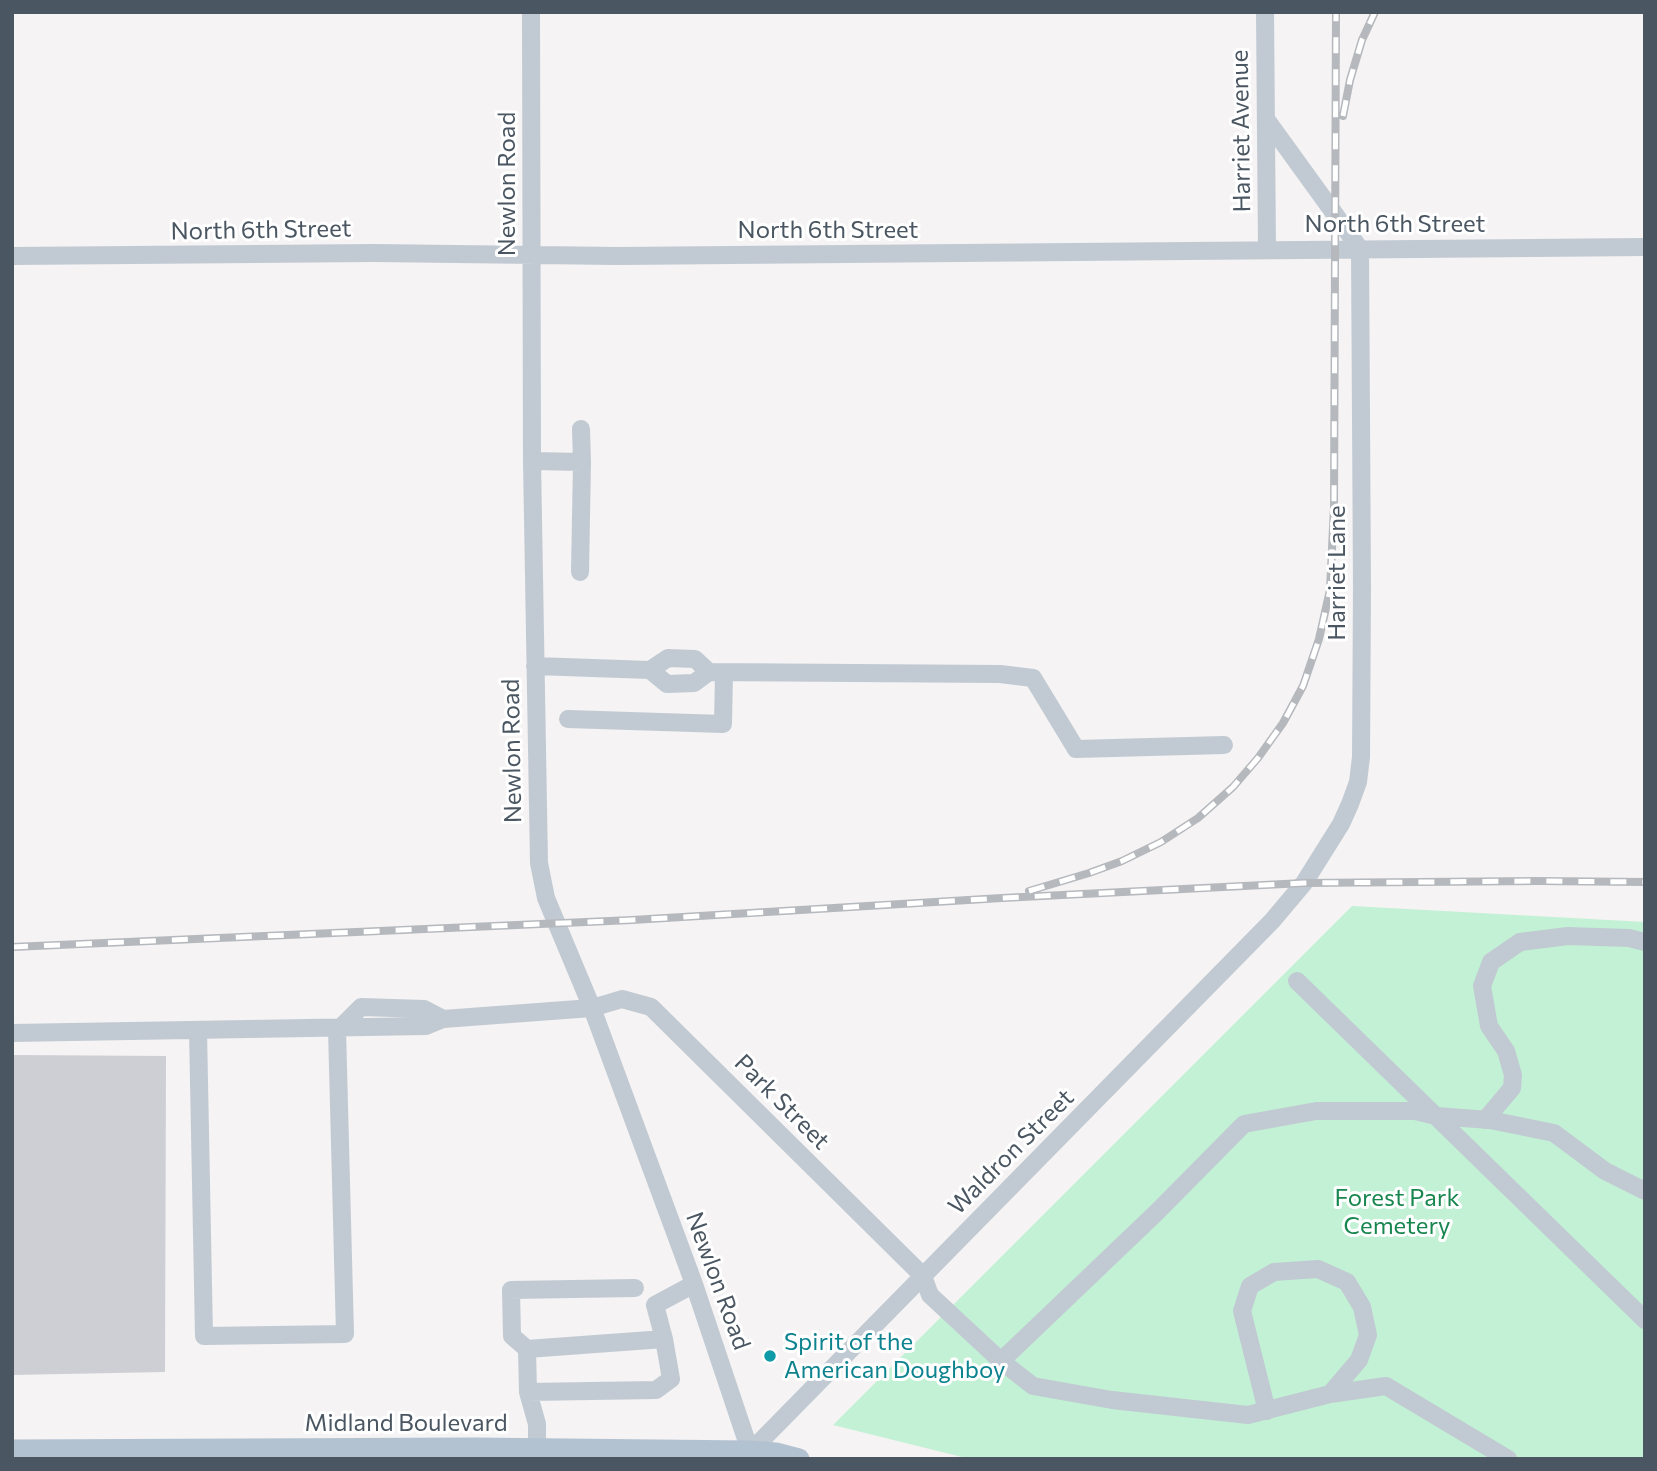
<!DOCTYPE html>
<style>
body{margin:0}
#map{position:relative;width:1657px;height:1471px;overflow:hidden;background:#f5f3f3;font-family:Commissioner,sans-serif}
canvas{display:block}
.frame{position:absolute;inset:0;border:14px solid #4a5661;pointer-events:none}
</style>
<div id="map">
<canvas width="1657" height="1471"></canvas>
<div class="frame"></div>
</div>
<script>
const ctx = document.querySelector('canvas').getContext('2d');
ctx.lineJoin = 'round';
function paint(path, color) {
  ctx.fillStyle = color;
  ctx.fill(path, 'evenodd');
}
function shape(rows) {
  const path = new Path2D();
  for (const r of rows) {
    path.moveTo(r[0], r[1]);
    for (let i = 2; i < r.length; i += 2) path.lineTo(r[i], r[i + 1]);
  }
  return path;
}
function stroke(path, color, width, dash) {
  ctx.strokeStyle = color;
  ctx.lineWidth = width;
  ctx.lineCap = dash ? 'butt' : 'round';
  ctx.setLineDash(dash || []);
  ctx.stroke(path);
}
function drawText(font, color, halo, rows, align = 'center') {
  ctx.font = font + ' Commissioner,sans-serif';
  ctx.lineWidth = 6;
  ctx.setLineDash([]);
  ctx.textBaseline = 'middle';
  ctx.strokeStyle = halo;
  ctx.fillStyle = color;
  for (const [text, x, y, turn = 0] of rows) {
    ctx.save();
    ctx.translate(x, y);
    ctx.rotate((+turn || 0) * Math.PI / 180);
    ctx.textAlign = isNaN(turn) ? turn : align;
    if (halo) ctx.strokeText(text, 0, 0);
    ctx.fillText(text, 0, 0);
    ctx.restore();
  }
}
paint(shape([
 [1352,906,1645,922,1645,1459,970,1459,833,1425]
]), '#c3f1d5');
paint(shape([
 [12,1055,166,1056,165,1372,12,1375]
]), '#cdcfd5');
stroke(shape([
 [531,12,532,461,539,863,546,898,592,1008,694,1284,750,1451],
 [1265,12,1267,250],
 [12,256,374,253,618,256,1645,247],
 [581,429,582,462],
 [532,461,582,462,580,572],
 [535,666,650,670,667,684,694,683,709,672,1000,674,1033,678,1076,749,1224,745],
 [650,670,668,658,695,659,709,672],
 [568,719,723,724,724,673],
 [1297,981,1645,1320],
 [339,1029,361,1007,424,1009,443,1019],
 [198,1030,204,1336,345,1334,337,1029],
 [12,1033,426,1026,443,1019,592,1008,622,999,651,1007,923,1276,930,1295,1001,1361,1033,1386,1112,1400,1248,1415,1330,1394,1386,1386,1508,1459],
 [1485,1120,1512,1088,1513,1075,1506,1051,1489,1026,1482,986,1491,962,1520,942,1568,936,1629,938,1645,942],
 [664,1339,527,1349,528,1392,656,1390,671,1379,664,1339,655,1305,694,1284],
 [527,1349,512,1336,511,1290,635,1288],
 [1001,1361,1157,1212,1244,1124,1316,1111,1415,1111,1436,1116,1490,1120,1554,1133,1605,1171,1645,1191],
 [528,1392,537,1424,537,1449],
 [1267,1411,1242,1311,1250,1286,1274,1272,1318,1269,1347,1282,1362,1307,1368,1335,1359,1360,1330,1394],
 [746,1456,1272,921,1304,883,1341,824,1350,804,1358,782,1361,757,1362,588,1360,249,1266,119]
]), '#c1cad2', 18);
stroke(shape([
 [12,1450,474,1448,750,1451,776,1453,799,1459]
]), '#b3c2d1', 21);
const rail = shape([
 [1343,116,1350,80,1362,40,1375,12],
 [1029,891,1089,873,1122,861,1161,842,1198,818,1233,787,1258,758,1283,723,1303,686,1319,639,1330,590,1334,507,1336,12],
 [12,947,632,920,1002,898,1304,883,1537,881,1645,882]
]);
stroke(rail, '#b5b8bd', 8);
stroke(rail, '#fff', 5, [16]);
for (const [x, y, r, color] of [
 [770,1356,7,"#0f9aa8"]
]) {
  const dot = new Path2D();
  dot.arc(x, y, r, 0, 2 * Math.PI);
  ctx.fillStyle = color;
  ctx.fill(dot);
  stroke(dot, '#fff', 2.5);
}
drawText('24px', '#4a5661', '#fff', [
 ["Harriet Avenue",1241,131,-91],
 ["Newlon Road",507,184,-90],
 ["North 6th Street",1395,224],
 ["North 6th Street",261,230,-1],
 ["North 6th Street",828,230],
 ["Harriet Lane",1337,573,-90],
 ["Newlon Road",512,751,-91],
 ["Park Street",782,1102,45],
 ["Waldron Street",1011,1152,-45],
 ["Newlon Road",718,1281,70],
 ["Midland Boulevard",406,1423]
]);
drawText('24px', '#17864f', '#fff', [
 ["Forest Park",1397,1198],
 ["Cemetery",1397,1226]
]);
drawText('24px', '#0d838f', '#fff', [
 ["Spirit of the",784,1342],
 ["American Doughboy",784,1370]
], 'left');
</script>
